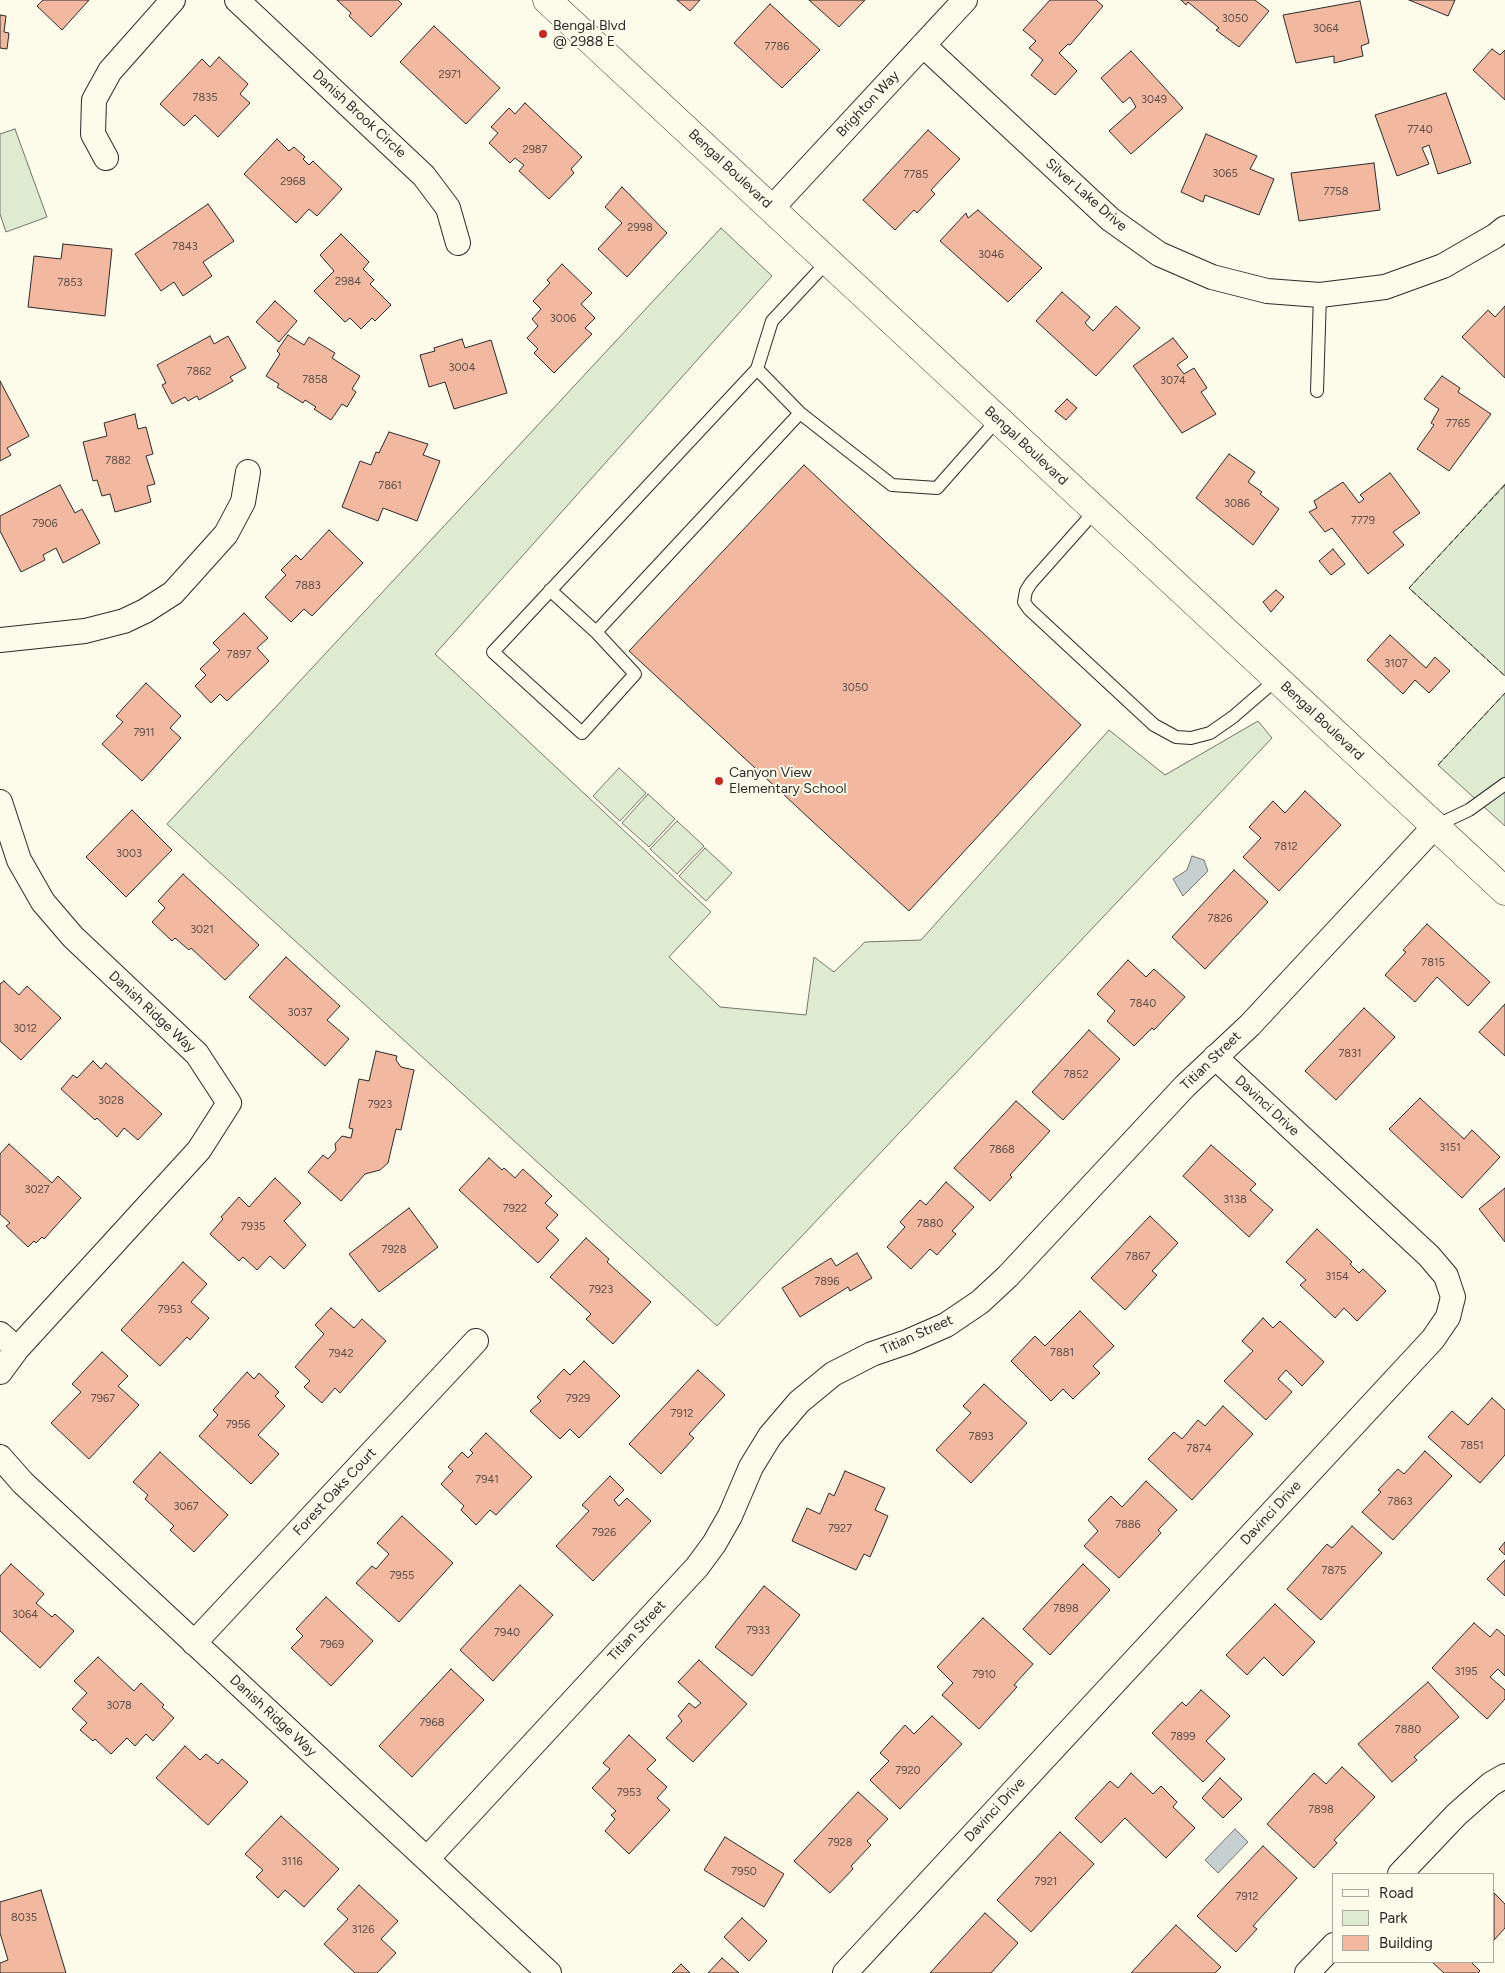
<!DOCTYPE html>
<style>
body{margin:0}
#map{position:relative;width:1505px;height:1973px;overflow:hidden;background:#fdfbea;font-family:Figtree,sans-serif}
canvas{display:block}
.legend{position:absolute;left:1332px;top:1873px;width:162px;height:90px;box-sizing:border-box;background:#fdfbea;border:1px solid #a9a89e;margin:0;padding:6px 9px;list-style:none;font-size:15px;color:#2b2b2b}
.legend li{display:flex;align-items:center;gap:10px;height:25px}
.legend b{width:25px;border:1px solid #a9a89e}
</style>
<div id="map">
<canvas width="1505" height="1973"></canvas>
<ul class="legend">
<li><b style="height:6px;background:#fdfbea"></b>Road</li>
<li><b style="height:14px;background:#deebd1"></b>Park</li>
<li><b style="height:14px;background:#f2b8a0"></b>Building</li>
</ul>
</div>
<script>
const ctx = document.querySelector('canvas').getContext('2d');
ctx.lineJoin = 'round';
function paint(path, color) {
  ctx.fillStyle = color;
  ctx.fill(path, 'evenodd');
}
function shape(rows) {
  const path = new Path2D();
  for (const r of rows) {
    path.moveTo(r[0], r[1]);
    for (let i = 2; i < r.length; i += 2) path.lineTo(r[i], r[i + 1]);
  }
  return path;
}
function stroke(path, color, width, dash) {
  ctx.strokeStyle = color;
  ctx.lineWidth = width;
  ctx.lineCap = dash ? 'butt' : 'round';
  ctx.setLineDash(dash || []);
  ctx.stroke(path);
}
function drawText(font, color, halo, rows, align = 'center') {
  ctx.font = font + ' Figtree,sans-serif';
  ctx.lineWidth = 4;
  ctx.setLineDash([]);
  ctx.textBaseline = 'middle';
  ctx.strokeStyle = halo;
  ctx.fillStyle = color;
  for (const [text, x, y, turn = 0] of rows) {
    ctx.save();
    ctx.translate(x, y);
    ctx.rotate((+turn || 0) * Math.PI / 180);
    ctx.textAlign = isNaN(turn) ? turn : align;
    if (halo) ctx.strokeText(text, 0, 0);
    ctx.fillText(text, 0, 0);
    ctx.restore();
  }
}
const green = shape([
 [15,129,47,217,6,232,0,214,0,134,15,129],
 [721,228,772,276,435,654,711,912,669,957,720,1007,806,1015,814,957,834,972,865,942,921,940,1109,730,1165,775,1258,721,1272,738,717,1326,167,824,721,228],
 [1505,484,1505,676,1409,588,1505,484],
 [1505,693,1505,826,1438,765,1505,693],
 [619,768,646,793,620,821,593,796,619,768],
 [648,794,675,819,649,847,622,823,648,794],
 [677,821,704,846,677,874,650,849,677,821],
 [705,848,732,873,706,901,679,876,705,848]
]);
paint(green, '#deebd1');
stroke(green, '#74746e', 1);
const water = shape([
 [1192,856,1204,860,1208,871,1183,896,1173,879,1187,870,1192,856],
 [1235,1829,1248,1842,1218,1873,1205,1860,1235,1829]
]);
paint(water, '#c7d0d0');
stroke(water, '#74746e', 1);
const building = shape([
 [43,0,89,0,62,30,37,6,43,0],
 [337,0,398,0,402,4,371,37,349,16,351,13,337,0],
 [677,0,700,0,690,11,677,0],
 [809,0,865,0,839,27,809,0],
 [1050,0,1096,0,1103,6,1070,45,1068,44,1059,53,1077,71,1055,95,1031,75,1043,60,1029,48,1036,41,1023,30,1050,0],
 [1181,0,1255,0,1269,11,1239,47,1216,30,1219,28,1188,2,1186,5,1181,0],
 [1409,0,1455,0,1448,16,1409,0],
 [1360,1,1369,43,1361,46,1363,56,1334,63,1334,56,1296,63,1283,15,1360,1],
 [770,4,820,50,782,88,734,43,770,4],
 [0,15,6,16,4,32,9,33,7,49,0,48,0,15],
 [434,26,500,88,466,124,400,62,434,26],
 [1492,49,1500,55,1505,50,1505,100,1473,70,1492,49],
 [1131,51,1183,108,1131,154,1109,131,1136,107,1130,97,1123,103,1101,78,1131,51],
 [219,57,248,84,240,94,250,103,218,137,195,115,184,126,160,104,202,59,210,67,219,57],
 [1446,93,1471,163,1438,174,1429,145,1422,148,1429,164,1397,176,1375,115,1446,93],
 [525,103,582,157,571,169,574,173,549,199,519,171,524,165,515,158,510,163,489,143,498,133,491,127,509,108,515,114,525,103],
 [928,130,960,159,931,190,935,194,917,213,914,210,895,230,863,200,928,130],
 [1206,134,1257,156,1250,169,1274,179,1259,215,1205,195,1203,202,1181,192,1206,134],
 [277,139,289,151,294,147,305,157,303,159,309,165,313,161,342,189,317,216,309,209,296,223,244,174,277,139],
 [1374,163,1380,210,1299,221,1291,173,1374,163],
 [622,187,667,233,627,277,598,249,622,223,605,207,622,187],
 [208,204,234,241,203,262,212,276,183,296,174,282,161,291,135,254,208,204],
 [978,210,1042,268,1008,302,940,241,966,213,968,218,978,210],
 [341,234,369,262,363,269,374,280,370,284,391,305,375,321,372,318,361,329,350,318,345,322,314,291,334,271,320,255,341,234],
 [63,244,112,249,105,316,28,307,34,256,61,259,63,244],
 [562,264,592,293,581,304,595,318,585,328,592,334,554,373,534,353,538,349,527,338,538,326,532,319,541,309,533,301,550,283,547,280,562,264],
 [1062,292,1090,317,1085,323,1093,331,1116,306,1140,328,1096,376,1036,321,1062,292],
 [275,301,297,321,279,342,256,322,275,301],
 [1505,306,1505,378,1462,337,1488,310,1495,317,1505,306],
 [288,335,304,345,309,337,335,353,332,358,360,376,352,389,356,392,347,407,342,404,331,420,314,409,316,407,305,400,303,403,277,387,279,384,266,376,280,354,277,351,288,335],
 [210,336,214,344,228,336,246,368,230,377,233,381,199,400,197,396,188,401,185,397,172,404,162,385,166,383,157,365,210,336],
 [1173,338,1188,357,1177,365,1184,374,1194,368,1207,388,1201,392,1216,414,1182,433,1133,366,1173,338],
 [462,339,465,348,491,340,507,393,454,409,445,382,429,387,420,355,435,351,434,348,462,339],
 [1442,376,1460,388,1458,392,1491,414,1449,471,1417,449,1434,425,1431,423,1439,409,1424,399,1442,376],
 [0,381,29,436,7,448,11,455,0,461,0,381],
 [1067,399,1077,408,1066,420,1055,411,1067,399],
 [135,414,138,429,146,427,153,454,146,456,155,484,147,486,151,502,115,512,110,494,102,496,97,480,93,481,83,442,107,436,104,423,135,414],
 [389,432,428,444,423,455,440,461,417,521,383,508,378,521,342,507,360,461,371,465,376,452,379,453,389,432],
 [1229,454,1255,472,1248,482,1262,492,1260,494,1279,509,1253,545,1196,498,1229,454],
 [804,465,1081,725,909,911,629,651,804,465],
 [1390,473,1420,513,1393,532,1404,545,1368,574,1332,528,1325,532,1309,512,1317,508,1314,501,1343,482,1359,503,1364,499,1360,495,1390,473],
 [60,485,75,513,82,509,100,543,63,563,56,548,43,555,45,560,21,572,0,531,0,516,60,485],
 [329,530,363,563,312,616,304,609,291,622,265,597,286,575,281,570,296,555,301,560,329,530],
 [1333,549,1345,564,1331,575,1319,561,1333,549],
 [1276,590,1284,597,1271,612,1263,602,1276,590],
 [244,613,268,638,257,648,269,661,227,701,220,694,211,703,195,686,206,675,200,669,220,650,213,643,244,613],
 [1390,635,1426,668,1435,657,1450,671,1429,693,1415,680,1403,694,1367,660,1390,635],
 [146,683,181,716,170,728,181,738,142,781,102,744,123,722,116,716,146,683],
 [1305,791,1341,825,1279,891,1243,857,1261,838,1249,827,1273,801,1285,813,1305,791],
 [132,810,172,850,126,897,86,857,132,810],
 [1234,870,1268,902,1205,969,1172,937,1234,870],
 [183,874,259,945,225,980,191,948,189,950,175,938,172,941,152,922,165,908,158,901,183,874],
 [1427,924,1490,982,1468,1006,1437,977,1415,1002,1385,975,1406,952,1403,950,1427,924],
 [286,957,340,1006,327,1020,349,1039,325,1066,249,997,286,957],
 [1128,960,1146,977,1154,969,1185,997,1154,1030,1152,1028,1134,1046,1107,1021,1115,1011,1097,994,1128,960],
 [4,981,19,995,27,986,61,1018,21,1060,0,1041,0,984,4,981],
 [1505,1004,1505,1056,1479,1032,1505,1004],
 [1364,1008,1395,1037,1336,1100,1305,1071,1364,1008],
 [1089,1030,1120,1059,1063,1120,1032,1092,1089,1030],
 [376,1051,397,1056,396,1060,401,1067,414,1070,401,1130,396,1129,388,1163,380,1170,365,1174,341,1201,308,1172,323,1155,328,1159,336,1150,335,1144,342,1136,351,1138,353,1129,349,1128,359,1079,369,1081,376,1051],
 [93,1061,101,1069,106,1063,162,1114,138,1140,124,1128,117,1137,97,1118,95,1120,61,1089,73,1075,77,1078,93,1061],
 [1420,1098,1464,1139,1472,1130,1500,1157,1462,1198,1389,1129,1420,1098],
 [1016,1101,1050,1131,1010,1175,1012,1177,990,1201,954,1168,1016,1101],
 [9,1144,52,1183,58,1176,81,1198,44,1239,42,1237,36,1243,34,1241,28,1247,6,1226,10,1223,0,1214,0,1154,9,1144],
 [1211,1145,1256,1184,1250,1190,1273,1210,1249,1237,1183,1176,1211,1145],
 [489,1158,502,1170,504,1168,515,1178,523,1169,552,1196,545,1203,558,1215,546,1228,559,1240,538,1263,459,1190,489,1158],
 [275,1178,301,1203,284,1221,306,1245,284,1269,270,1256,257,1270,243,1257,239,1261,210,1234,223,1219,221,1217,239,1197,249,1207,275,1178],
 [946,1182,974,1207,952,1231,956,1234,937,1255,930,1249,911,1269,887,1247,905,1227,900,1222,920,1200,926,1205,946,1182],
 [1505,1188,1505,1242,1479,1209,1505,1188],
 [409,1208,438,1247,379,1292,349,1254,409,1208],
 [1150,1216,1178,1243,1152,1271,1157,1275,1125,1310,1091,1278,1150,1216],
 [1317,1229,1352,1262,1350,1264,1359,1273,1363,1269,1386,1291,1357,1321,1344,1308,1335,1318,1300,1285,1306,1280,1286,1262,1317,1229],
 [586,1238,609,1259,607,1262,651,1302,613,1344,586,1319,591,1314,550,1277,586,1238],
 [857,1253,872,1278,850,1291,848,1287,800,1317,782,1288,831,1258,836,1266,857,1253],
 [183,1262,207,1284,191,1302,209,1318,190,1340,187,1337,160,1366,121,1330,183,1262],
 [331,1308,354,1328,362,1319,386,1341,340,1393,335,1388,322,1403,304,1387,310,1381,295,1367,324,1334,315,1325,331,1308],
 [1080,1311,1114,1346,1093,1366,1100,1373,1073,1399,1063,1389,1051,1401,1011,1361,1035,1336,1045,1346,1080,1311],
 [1263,1318,1273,1328,1280,1321,1324,1362,1302,1386,1286,1370,1278,1379,1292,1392,1266,1420,1224,1381,1253,1351,1242,1341,1263,1318],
 [102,1352,128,1376,118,1386,139,1405,89,1459,51,1423,81,1392,72,1384,102,1352],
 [584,1361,620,1396,579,1438,570,1429,560,1439,530,1411,541,1401,537,1397,564,1369,570,1375,584,1361],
 [698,1370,725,1395,689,1434,694,1438,661,1474,629,1444,698,1370],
 [247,1372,254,1379,259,1373,279,1392,275,1396,285,1406,258,1435,279,1454,251,1484,199,1436,218,1415,213,1410,247,1372],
 [984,1384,1027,1423,971,1483,936,1450,971,1413,963,1406,984,1384],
 [1492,1398,1505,1410,1505,1455,1480,1483,1428,1437,1452,1411,1468,1425,1492,1398],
 [1223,1406,1253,1434,1192,1500,1148,1459,1174,1432,1182,1439,1198,1420,1205,1426,1223,1406],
 [486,1433,532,1477,496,1515,490,1510,476,1525,461,1510,464,1506,441,1484,453,1471,448,1467,462,1452,468,1458,473,1453,470,1450,486,1433],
 [1425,1451,1452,1476,1393,1540,1362,1512,1381,1492,1378,1490,1398,1469,1404,1474,1425,1451],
 [160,1452,228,1515,194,1552,170,1530,174,1526,145,1499,148,1495,133,1482,160,1452],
 [845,1471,885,1488,875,1510,888,1516,870,1557,864,1554,856,1570,792,1541,807,1508,820,1514,829,1493,834,1496,845,1471],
 [610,1476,624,1490,614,1500,619,1506,627,1498,651,1521,593,1581,556,1546,589,1511,582,1505,610,1476],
 [1146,1481,1177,1510,1158,1530,1161,1533,1119,1578,1084,1546,1098,1531,1088,1520,1111,1496,1122,1507,1146,1481],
 [402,1516,453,1563,399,1622,356,1583,372,1566,376,1569,389,1554,377,1543,402,1516],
 [1352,1526,1382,1553,1321,1620,1287,1589,1327,1544,1332,1548,1352,1526],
 [1505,1542,1505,1555,1499,1549,1505,1542],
 [1505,1560,1505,1596,1487,1579,1505,1560],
 [11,1564,44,1594,36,1603,52,1617,55,1614,74,1631,40,1668,0,1631,0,1576,11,1564],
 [1083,1564,1110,1590,1050,1655,1023,1629,1083,1564],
 [520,1585,553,1615,493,1681,460,1650,520,1585],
 [764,1586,800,1615,752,1676,715,1647,764,1586],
 [326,1597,373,1641,331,1686,291,1648,303,1636,296,1629,326,1597],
 [1275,1604,1315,1642,1283,1676,1264,1657,1247,1675,1226,1655,1275,1604],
 [983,1618,1033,1664,1014,1685,1017,1687,979,1729,942,1695,953,1683,937,1667,983,1618],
 [1474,1623,1490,1637,1497,1629,1505,1636,1505,1676,1498,1669,1490,1677,1505,1690,1505,1699,1487,1719,1432,1668,1474,1623],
 [98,1657,134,1691,141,1683,164,1705,162,1707,174,1718,153,1741,146,1734,135,1746,127,1738,111,1754,95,1739,93,1741,80,1730,87,1723,72,1709,87,1693,74,1681,98,1657],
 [699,1660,747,1704,693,1762,666,1738,682,1721,678,1716,689,1703,695,1708,701,1703,678,1682,699,1660],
 [451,1669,484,1700,412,1777,379,1746,451,1669],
 [1428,1682,1459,1717,1414,1757,1417,1760,1392,1782,1358,1744,1428,1682],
 [1201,1690,1230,1716,1206,1741,1225,1759,1203,1782,1152,1733,1182,1702,1186,1706,1201,1690],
 [932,1716,962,1744,900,1809,870,1780,889,1761,880,1753,905,1725,914,1734,932,1716],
 [629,1735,656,1760,647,1769,667,1787,657,1798,670,1810,629,1854,605,1831,615,1819,611,1815,616,1811,592,1788,610,1769,603,1763,629,1735],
 [185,1746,200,1760,206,1754,218,1764,222,1759,248,1782,208,1825,156,1778,185,1746],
 [1342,1767,1375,1797,1334,1840,1337,1843,1314,1868,1267,1824,1314,1773,1326,1784,1342,1767],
 [1131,1773,1153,1794,1161,1786,1177,1802,1173,1807,1195,1828,1166,1858,1125,1818,1101,1843,1075,1818,1110,1781,1118,1788,1131,1773],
 [1220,1778,1242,1799,1223,1818,1202,1798,1220,1778],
 [858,1792,888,1819,867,1841,871,1845,851,1866,853,1869,830,1893,794,1861,858,1792],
 [281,1816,339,1869,304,1907,285,1890,278,1898,256,1877,263,1870,245,1854,281,1816],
 [1060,1832,1094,1864,1031,1932,997,1900,1060,1832],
 [725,1837,784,1874,764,1907,704,1870,725,1837],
 [1263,1846,1297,1878,1253,1926,1257,1929,1236,1952,1197,1916,1263,1846],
 [359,1885,398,1921,381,1939,396,1953,377,1973,355,1973,324,1944,348,1919,337,1909,359,1885],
 [41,1890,66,1973,0,1973,0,1963,8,1960,0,1933,0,1902,41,1890],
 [1494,1893,1505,1904,1505,1928,1494,1940,1494,1893],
 [985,1913,1018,1943,991,1973,930,1973,985,1913],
 [742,1918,767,1941,749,1961,724,1937,742,1918],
 [1176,1925,1221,1967,1215,1973,1131,1973,1176,1925],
 [722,1958,739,1973,708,1973,722,1958],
 [1432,1962,1473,1962,1472,1963,1480,1971,1478,1973,1444,1973,1432,1962],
 [681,1964,690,1973,672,1973,681,1964]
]);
paint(building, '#f2b8a0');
stroke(building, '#2b2b2b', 1);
const service = shape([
 [757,369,800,413,892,485,937,488,998,419],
 [1317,391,1320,295],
 [800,413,596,632,635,674,582,733,493,652,757,369,772,321,827,262],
 [1095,511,1031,583,1026,591,1024,602,1029,609,1154,725,1176,737,1191,738,1210,733,1233,717,1277,679],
 [550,590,596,632],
 [1435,826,1469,810,1505,784]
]);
const minor = shape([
 [237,0,424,176,448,208,458,243],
 [923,45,1110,219,1159,254,1212,277,1267,291,1320,295,1385,287,1443,266,1495,236,1505,228],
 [106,158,93,134,94,100,110,71,173,0],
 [772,208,965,0],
 [0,640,85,631,124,621,145,611,173,593,226,534,243,502,248,472],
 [0,802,19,860,43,902,73,937,197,1054,229,1103,199,1150,17,1349,0,1372],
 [0,1334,17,1349],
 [0,1457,23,1483,549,1973],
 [194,1643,476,1341],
 [427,1859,697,1567,714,1544,730,1516,751,1467,770,1436,799,1402,833,1374,872,1354,907,1342,946,1325,980,1302,1008,1276,1185,1086,1250,1025,1435,826],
 [1400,1874,1456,1815,1491,1784,1505,1776],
 [845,1973,1433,1339,1448,1317,1453,1297,1446,1276,1429,1256,1215,1057],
 [1307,1973,1334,1945]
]);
const secondary = shape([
 [547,0,1505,891]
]);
stroke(service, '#2b2b2b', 14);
stroke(minor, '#2b2b2b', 26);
stroke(secondary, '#2b2b2b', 29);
stroke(service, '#fdfbea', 12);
stroke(minor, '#fdfbea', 24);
stroke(secondary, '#fdfbea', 28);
stroke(shape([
 [1505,485,1409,588,1505,676],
 [1438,765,1505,693]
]), '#2b2b2b', 1, [6, 2.5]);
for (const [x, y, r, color] of [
 [543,34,5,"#c62828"],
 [719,781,5,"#c62828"]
]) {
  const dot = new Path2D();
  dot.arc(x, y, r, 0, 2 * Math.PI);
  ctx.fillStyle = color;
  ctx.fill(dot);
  stroke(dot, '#fdfbea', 2);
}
drawText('11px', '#5d4e48', null, [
 ["3050",1235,19],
 ["3064",1326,29],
 ["7786",777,47],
 ["2971",450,75],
 ["7835",205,98],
 ["3049",1154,100],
 ["7740",1420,130],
 ["2987",535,150],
 ["3065",1225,174],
 ["7785",916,175],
 ["2968",293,182],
 ["7758",1336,192],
 ["2998",640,228],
 ["7843",185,247],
 ["3046",991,255],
 ["2984",348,282],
 ["7853",70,283],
 ["3006",563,319],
 ["3004",462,368],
 ["7862",199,372],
 ["7858",315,380],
 ["3074",1173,381],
 ["7765",1458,424],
 ["7882",118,461],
 ["7861",390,486],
 ["3086",1237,504],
 ["7779",1363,521],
 ["7906",45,524],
 ["7883",308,586],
 ["7897",239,655],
 ["3107",1396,664],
 ["3050",855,688],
 ["7911",144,733],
 ["7812",1286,847],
 ["3003",129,854],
 ["7826",1220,919],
 ["3021",202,930],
 ["7815",1433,963],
 ["7840",1143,1004],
 ["3037",300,1013],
 ["3012",25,1029],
 ["7831",1350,1054],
 ["7852",1076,1075],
 ["3028",111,1101],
 ["7923",380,1105],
 ["3151",1450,1148],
 ["7868",1002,1150],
 ["3027",37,1190],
 ["3138",1235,1200],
 ["7922",515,1209],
 ["7880",930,1224],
 ["7935",253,1227],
 ["7928",394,1250],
 ["7867",1138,1257],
 ["3154",1337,1277],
 ["7896",827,1282],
 ["7923",601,1290],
 ["7953",170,1310],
 ["7881",1062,1353],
 ["7942",341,1354],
 ["7967",103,1399],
 ["7929",578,1399],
 ["7912",682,1414],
 ["7956",238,1425],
 ["7893",981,1437],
 ["7851",1472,1446],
 ["7874",1199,1449],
 ["7941",487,1480],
 ["7863",1400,1502],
 ["3067",186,1507],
 ["7886",1128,1525],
 ["7927",840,1529],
 ["7926",604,1533],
 ["7875",1334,1571],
 ["7955",402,1576],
 ["7898",1066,1609],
 ["3064",25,1615],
 ["7933",758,1631],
 ["7940",507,1633],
 ["7969",332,1645],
 ["3195",1466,1672],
 ["7910",984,1675],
 ["3078",119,1706],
 ["7968",432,1723],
 ["7880",1408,1730],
 ["7899",1183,1737],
 ["7920",908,1771],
 ["7953",629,1793],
 ["7898",1321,1810],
 ["7928",840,1843],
 ["3116",292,1862],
 ["7950",744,1872],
 ["7921",1046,1882],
 ["7912",1247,1897],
 ["8035",24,1918],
 ["3126",363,1930]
]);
drawText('14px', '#2b2b2b', '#fdfbea', [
 ["Bengal Blvd",553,26],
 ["@ 2988 E",553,42],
 ["Canyon View",729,773],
 ["Elementary School",729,789]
], 'left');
drawText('14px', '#2b2b2b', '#fdfbea', [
 ["Brighton Way",868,104,-47],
 ["Danish Brook Circle",359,114,43],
 ["Bengal Boulevard",730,169,43],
 ["Silver Lake Drive",1086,195,41],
 ["Bengal Boulevard",1026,446,43],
 ["Bengal Boulevard",1322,721,43],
 ["Danish Ridge Way",152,1012,43],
 ["Titian Street",1211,1061,-44],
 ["Davinci Drive",1267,1106,43],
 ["Titian Street",917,1335,-24],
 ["Forest Oaks Court",335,1492,-47],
 ["Davinci Drive",1271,1513,-47],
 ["Titian Street",637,1631,-47],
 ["Danish Ridge Way",273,1716,43],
 ["Davinci Drive",995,1810,-47]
]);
</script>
